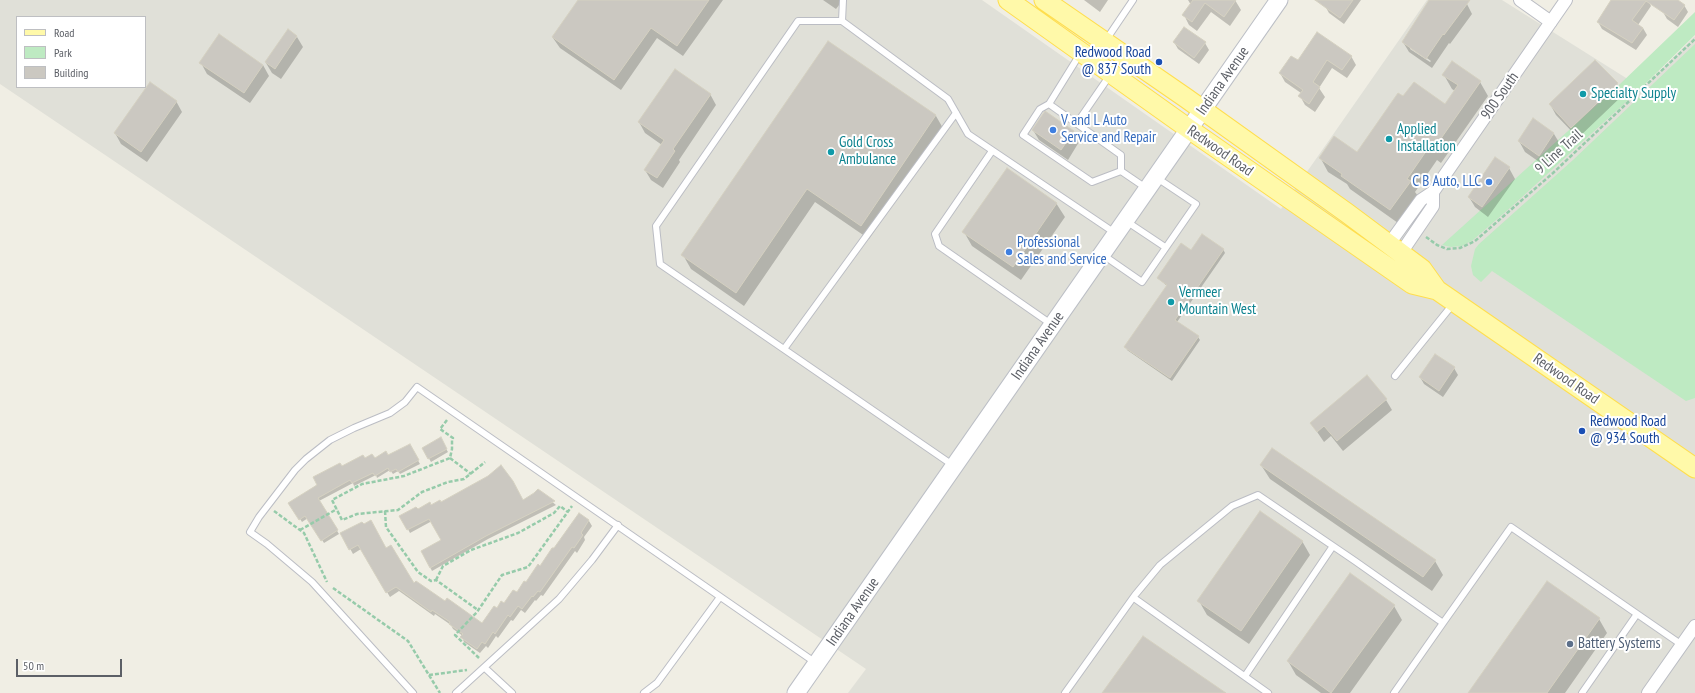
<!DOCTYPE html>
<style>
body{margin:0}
#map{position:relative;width:1695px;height:693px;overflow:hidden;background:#f0eee4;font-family:"PT Sans Narrow",sans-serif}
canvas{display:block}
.legend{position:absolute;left:16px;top:16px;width:130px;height:72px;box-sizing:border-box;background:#fff;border:1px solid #bebfc2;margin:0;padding:5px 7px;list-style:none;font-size:12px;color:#5c5f66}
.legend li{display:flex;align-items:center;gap:8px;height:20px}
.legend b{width:20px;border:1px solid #bebfc2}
.scale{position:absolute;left:16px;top:659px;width:106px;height:18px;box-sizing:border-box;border:2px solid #5c5f66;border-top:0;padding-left:5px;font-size:12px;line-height:14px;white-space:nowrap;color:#5c5f66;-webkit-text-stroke:3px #fff;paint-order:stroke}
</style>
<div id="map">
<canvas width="1695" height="693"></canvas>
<ul class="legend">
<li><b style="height:5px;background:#fff9a9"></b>Road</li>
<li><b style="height:11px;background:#beeac2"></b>Park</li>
<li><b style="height:11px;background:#cbc8c1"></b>Building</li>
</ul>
<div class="scale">50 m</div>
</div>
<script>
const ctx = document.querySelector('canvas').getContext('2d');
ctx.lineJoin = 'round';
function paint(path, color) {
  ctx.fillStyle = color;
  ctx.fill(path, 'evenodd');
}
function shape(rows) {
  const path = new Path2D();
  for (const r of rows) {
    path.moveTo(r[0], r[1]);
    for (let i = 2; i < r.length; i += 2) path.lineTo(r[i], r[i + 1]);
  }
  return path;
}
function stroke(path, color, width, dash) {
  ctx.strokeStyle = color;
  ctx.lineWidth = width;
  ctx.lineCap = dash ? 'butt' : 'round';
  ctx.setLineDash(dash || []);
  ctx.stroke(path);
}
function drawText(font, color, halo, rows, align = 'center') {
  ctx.font = font + ' "PT Sans Narrow",sans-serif';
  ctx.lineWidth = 4;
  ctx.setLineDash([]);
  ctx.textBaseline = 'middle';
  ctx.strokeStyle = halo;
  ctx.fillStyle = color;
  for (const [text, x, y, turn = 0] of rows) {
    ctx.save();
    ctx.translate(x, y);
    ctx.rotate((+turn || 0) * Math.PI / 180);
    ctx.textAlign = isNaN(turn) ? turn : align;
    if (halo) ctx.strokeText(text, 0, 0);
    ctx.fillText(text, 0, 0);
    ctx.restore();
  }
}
paint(shape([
 [0,0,982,0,1281,209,1427,0,1502,0,1642,88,1695,36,1695,693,848,693,866,669,0,84],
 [17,17,145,17,145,87,17,87]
]), '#e0e0d8');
paint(shape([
 [1695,12,1695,35,1637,92,1510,208,1473,240,1462,246,1451,247,1442,245,1620,84],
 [1695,44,1695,398,1686,401,1492,271,1481,282,1473,275,1471,266,1475,249,1479,244,1573,160]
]), '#beeac2');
paint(shape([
 [579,0,723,0,683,56,657,38,621,90,560,48,553,38],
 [823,0,843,0,836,9],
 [1084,0,1108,0,1100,12],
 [1188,0,1235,0,1241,10,1230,26,1211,12,1197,31,1189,25,1184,15,1191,5],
 [1330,0,1361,0,1344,24,1329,13,1325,6],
 [1430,0,1461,0,1467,4,1472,14,1450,44,1449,43,1432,68,1409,52,1403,42],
 [1410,46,1431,61,1430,62,1410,49],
 [1614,0,1648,0,1651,6,1638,25,1643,28,1647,35,1636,50,1602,29,1598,22],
 [1671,0,1676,0,1684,5,1688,12,1678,27,1667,19,1663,12],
 [297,37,303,47,281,79,272,73,266,63],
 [828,42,936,116,944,130,869,239,815,202,744,306,691,269,683,255],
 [1174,42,1205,43,1209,50,1199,64,1178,49],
 [1351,56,1356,65,1347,78,1332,68,1319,88,1325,97,1315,112,1305,105,1300,96,1301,93,1285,82,1280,73,1298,62],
 [1595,61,1617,84,1623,95,1578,138,1556,115,1550,104],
 [201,63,263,65,269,76,250,103,207,74],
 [1444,75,1480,82,1488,96,1441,163,1437,160,1415,192,1418,196,1398,223,1350,189,1347,184,1328,172,1321,159,1357,153,1404,98,1445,105,1455,91,1452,89],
 [710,94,716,105,679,160,680,162,663,188,651,180,645,170,662,145,645,133,639,122],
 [176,101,182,112,147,162,121,144,115,133],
 [1533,120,1554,134,1560,144,1545,166,1525,152,1519,141],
 [1033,130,1073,132,1079,142,1068,160,1039,140],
 [1509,168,1515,179,1488,217,1475,207,1469,197],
 [1056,203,1065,217,1021,280,972,246,964,232],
 [1223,249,1225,253,1177,322,1198,337,1200,340,1172,381,1127,350,1126,347,1167,286,1158,278,1191,251],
 [1454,368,1458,375,1443,397,1424,384,1420,377],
 [1386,400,1392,410,1343,451,1331,436,1324,442,1311,423],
 [440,439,448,452,431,462,423,448],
 [409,445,420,464,400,474,398,471,393,474,390,470,377,478,376,475,354,486,353,483,319,501,339,534,324,543,308,518,302,522,290,503,342,468,364,459,388,457],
 [1261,465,1435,561,1443,575,1432,591,1270,479],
 [538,490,556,505,488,539,432,571,422,551,442,540,432,521,410,533,401,516,440,504,522,501,535,494],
 [579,514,589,521,592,526,584,537,585,540,577,553,575,551,543,596,541,595,536,601,535,600,525,613,521,610,513,621,511,620,498,638,496,636,488,648,486,646,480,653,464,642,462,637,463,636,453,629,451,625,435,614,434,616,399,591,390,597,361,549,353,554,342,534,386,550,414,585,482,625,497,609,504,604,526,584,554,550],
 [1302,541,1310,555,1249,644,1207,615,1199,601],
 [1394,606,1402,620,1350,693,1321,693,1296,675,1288,661],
 [1599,619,1607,633,1565,693,1470,693]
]), '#0003');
const building = shape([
 [578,0,709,0,677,46,651,28,614,80,552,37,578,0],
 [1193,0,1236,0,1224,17,1205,3,1192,22,1182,15,1193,0],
 [1315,0,1353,0,1340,18,1315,0],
 [1429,0,1470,0,1444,35,1443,34,1426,59,1402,42,1429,0],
 [1611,0,1678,0,1685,5,1674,20,1646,1,1632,20,1643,28,1632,43,1597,22,1611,0],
 [1184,27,1206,42,1194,58,1173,42,1184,27],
 [288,29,297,36,275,69,265,62,288,29],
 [1317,32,1352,56,1342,70,1327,60,1313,82,1320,87,1309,104,1298,96,1303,90,1279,73,1291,56,1298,60,1317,32],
 [219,34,263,65,244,93,199,63,219,34],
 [828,41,936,115,861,226,807,189,736,293,681,255,828,41],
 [1595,60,1618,83,1571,128,1549,104,1595,60],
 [1452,61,1481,81,1433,150,1429,147,1407,179,1411,181,1390,210,1341,176,1342,174,1319,158,1334,136,1357,152,1398,93,1403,96,1414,82,1445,104,1458,85,1442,75,1452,61],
 [675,69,711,94,673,149,675,151,657,178,644,170,664,140,638,122,675,69],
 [150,82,177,101,141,152,114,133,150,82],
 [1045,111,1074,131,1061,150,1032,130,1045,111],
 [1533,118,1554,133,1539,156,1518,141,1533,118],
 [1495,157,1510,167,1482,207,1468,197,1495,157],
 [1007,168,1057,203,1013,267,962,232,1007,168],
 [1202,234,1224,249,1175,320,1199,336,1170,378,1124,347,1167,285,1157,278,1181,243,1191,250,1202,234],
 [1435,354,1455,367,1439,391,1419,377,1435,354],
 [1367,375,1387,399,1337,441,1324,426,1317,432,1310,423,1367,375],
 [441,437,447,449,428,459,422,448,441,437],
 [410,444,419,460,398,472,396,469,390,472,388,468,375,476,373,473,352,483,350,480,318,498,338,530,321,541,305,516,299,520,288,503,317,485,313,477,340,463,342,466,363,455,365,458,372,454,375,458,386,451,388,455,410,444],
 [1272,448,1436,560,1423,577,1260,465,1272,448],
 [501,465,513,481,523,500,534,493,538,489,555,501,486,536,430,568,421,551,441,540,429,519,407,530,399,516,416,507,418,509,430,502,431,505,440,500,441,502,488,476,501,465],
 [1260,511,1303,541,1241,631,1197,601,1260,511],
 [579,513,589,520,581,533,583,535,574,548,572,547,540,592,538,591,533,597,532,596,522,609,518,606,510,617,508,615,495,634,493,632,485,644,482,642,477,649,460,637,463,634,449,624,450,622,432,610,431,612,396,587,386,593,358,545,349,550,340,533,362,522,364,524,371,520,386,548,391,545,414,583,416,581,445,601,447,598,482,623,494,606,497,608,501,601,504,603,513,590,517,592,524,581,526,582,538,564,540,566,552,548,554,548,579,513],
 [1350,573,1395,605,1331,693,1287,661,1350,573],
 [1547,581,1600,618,1547,693,1468,693,1547,581],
 [1143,636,1226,693,1102,693,1143,636]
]);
paint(building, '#cbc8c1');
stroke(building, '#d5d1c1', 1);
const lane = shape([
 [842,21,843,0],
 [1106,40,1133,0],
 [1080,54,1049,104,1121,155,1121,171,1146,188],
 [1049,104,1040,109,1023,135,1092,182,1121,171],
 [1077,123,1110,75],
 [992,151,935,234,939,246,1051,324],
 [1126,221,1165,247],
 [1103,255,1142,282,1196,204,1157,178],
 [784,349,956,113],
 [1395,376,1453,304],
 [954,466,660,264,656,226,798,21,842,21,948,99,968,134,1115,233],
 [1134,598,1268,693],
 [485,668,512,693],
 [1245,676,1333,546],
 [413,693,312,582,267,544,250,532,259,517,295,470,306,459,330,440,354,428,390,413,405,402,417,387,816,663],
 [456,693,559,599,592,560,618,525],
 [644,693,657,683,720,597],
 [1065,693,1135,595,1160,565,1232,506,1258,495,1355,561,1443,623,1511,527,1682,645],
 [1394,693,1443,623],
 [1582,693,1637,614]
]);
const street = shape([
 [1520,0,1551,22],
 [1389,244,1421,200,1433,192,1566,0],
 [1401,253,1433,206,1433,192],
 [1648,693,1695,626]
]);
const secondary = shape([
 [796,693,1279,0]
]);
const primary = shape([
 [1008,0,1189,129,1412,284,1437,290],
 [1044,0,1186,98,1347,213,1422,269,1437,290,1695,468]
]);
stroke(lane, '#bbbdc4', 8);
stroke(street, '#bbbdc4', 14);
stroke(secondary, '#bcbfc6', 19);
stroke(primary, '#ffde4e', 21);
stroke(shape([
 [1426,237,1437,245,1447,249,1460,248,1475,241,1553,173,1695,39],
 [447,420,440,429,453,438,452,440,452,449,450,458,404,476,362,484,332,500,342,520,357,514,398,510,422,492,448,482,464,479,485,462],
 [450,458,471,474],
 [274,511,304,533,327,582],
 [385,511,386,527,418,572,431,581,436,580,478,610],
 [300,530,337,509],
 [436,580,443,566,471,550,518,533,554,513,560,506,568,512],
 [333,588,408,641,440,693],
 [479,658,455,635,477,612,502,575,528,567,572,506],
 [429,675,467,670]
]), '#96cbaa', 2.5, [4, 2]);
stroke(lane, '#fff', 6);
stroke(street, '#fff', 12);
stroke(secondary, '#fff', 17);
stroke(primary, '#fff9a9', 19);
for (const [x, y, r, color] of [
 [1159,62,4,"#1a4fb4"],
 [1583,94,4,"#0f9aa8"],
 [1053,130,4,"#3f7fe0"],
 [1389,139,4,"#0f9aa8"],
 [831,152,4,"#0f9aa8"],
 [1489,182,4,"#3f7fe0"],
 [1009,252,4,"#3f7fe0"],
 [1171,302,4,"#0f9aa8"],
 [1582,431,4,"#1a4fb4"],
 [1570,644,4,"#5c6f8a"]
]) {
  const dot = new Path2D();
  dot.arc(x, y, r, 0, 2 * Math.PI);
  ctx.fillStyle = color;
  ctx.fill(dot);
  stroke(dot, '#fff', 1.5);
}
drawText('15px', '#164399', '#fff', [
 ["Redwood Road",1151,53],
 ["@ 837 South",1151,70],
 ["Redwood Road",1590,422,"left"],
 ["@ 934 South",1590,439,"left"]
], 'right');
drawText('15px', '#5c5f66', '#fff', [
 ["Indiana Avenue",1223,81,-55],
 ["900 South",1500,96,-55],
 ["Redwood Road",1220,151,35],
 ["9 Line Trail",1559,152,-42],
 ["Indiana Avenue",1038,346,-55],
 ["Redwood Road",1566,379,35],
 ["Indiana Avenue",853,612,-55]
]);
drawText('15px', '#0d838f', '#fff', [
 ["Specialty Supply",1591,94],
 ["Applied",1397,130],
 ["Installation",1397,147],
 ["Gold Cross",839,143],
 ["Ambulance",839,160],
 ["Vermeer",1179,293],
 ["Mountain West",1179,310]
], 'left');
drawText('15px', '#366cbe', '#fff', [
 ["V and L Auto",1061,121],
 ["Service and Repair",1061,138],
 ["C B Auto, LLC",1481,182,"right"],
 ["Professional",1017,243],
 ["Sales and Service",1017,260]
], 'left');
drawText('15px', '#4e5e75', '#fff', [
 ["Battery Systems",1578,644]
], 'left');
</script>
